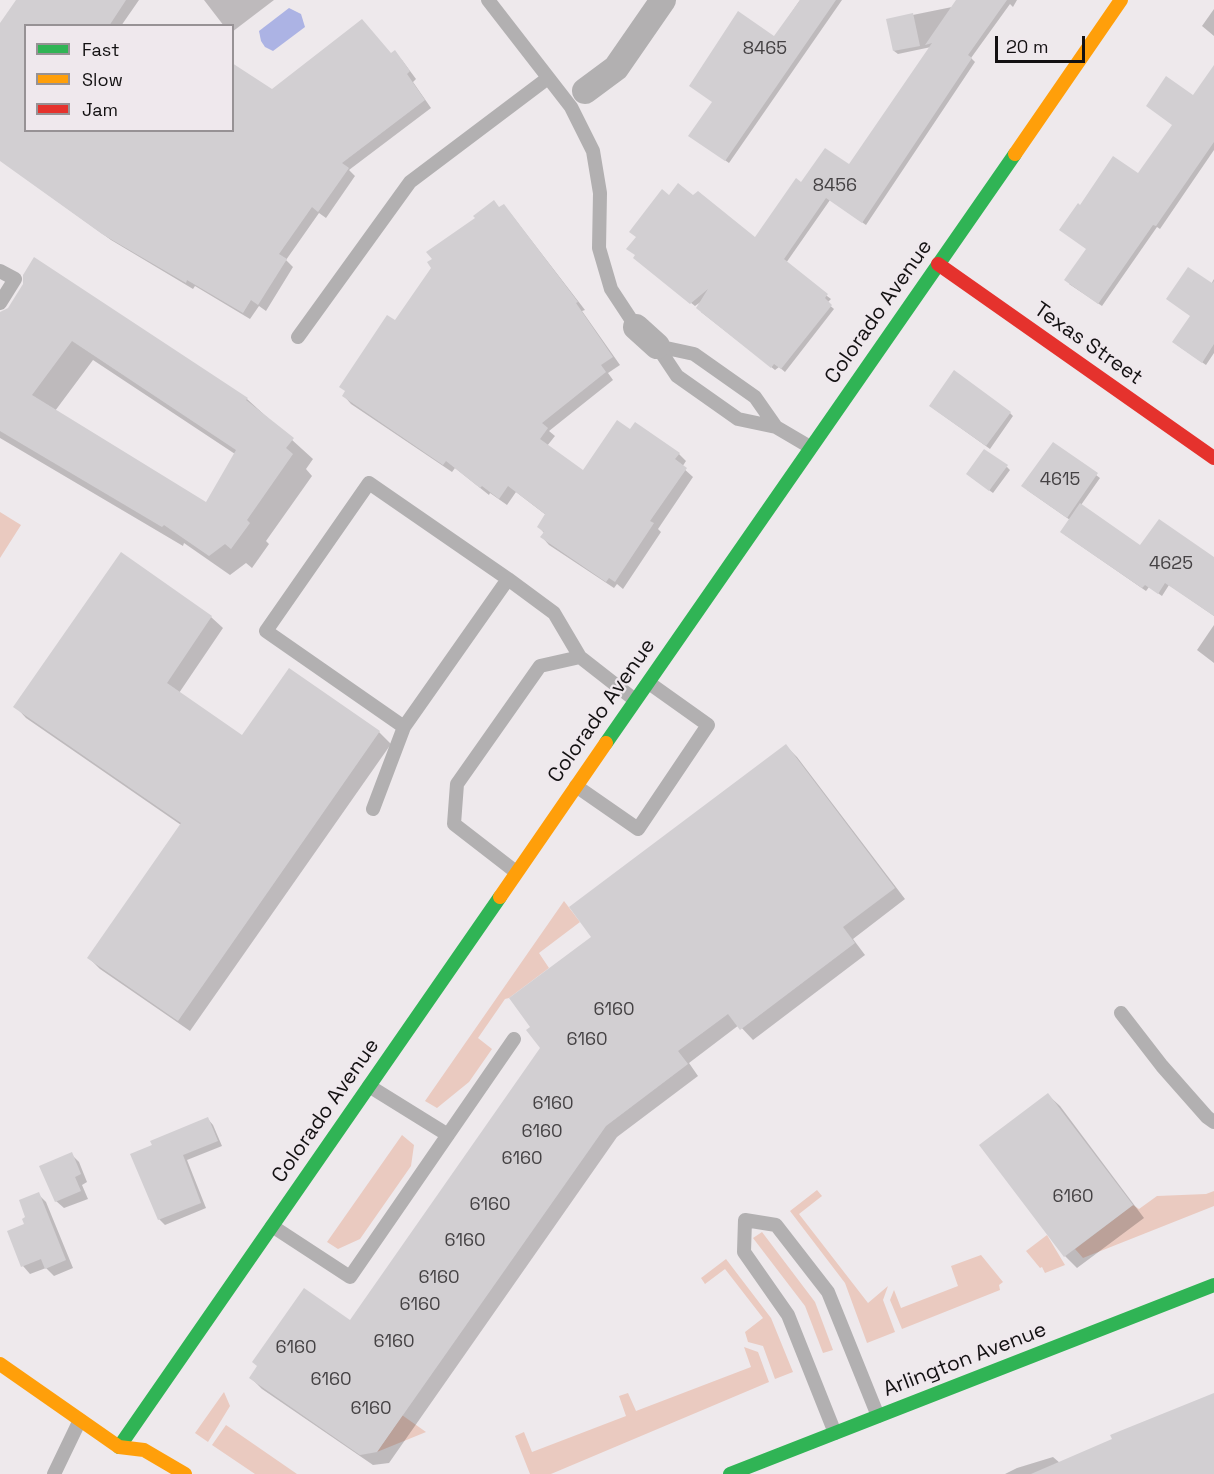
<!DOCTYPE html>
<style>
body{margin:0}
#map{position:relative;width:1214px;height:1474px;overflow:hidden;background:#eee9ec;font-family:"Space Grotesk",sans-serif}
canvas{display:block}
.legend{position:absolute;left:24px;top:24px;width:210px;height:108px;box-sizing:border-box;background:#efe8ed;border:2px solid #979295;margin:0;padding:8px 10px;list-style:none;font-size:18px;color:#131112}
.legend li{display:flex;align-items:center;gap:12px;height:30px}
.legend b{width:30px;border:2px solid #979295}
.scale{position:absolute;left:995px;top:36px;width:90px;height:27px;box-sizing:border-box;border:3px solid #131112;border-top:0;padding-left:8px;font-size:18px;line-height:21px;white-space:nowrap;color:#131112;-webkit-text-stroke:4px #efe8ed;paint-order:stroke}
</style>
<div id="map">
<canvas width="1214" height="1474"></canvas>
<ul class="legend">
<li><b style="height:8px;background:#30b455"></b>Fast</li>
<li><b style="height:8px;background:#ff9f0a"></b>Slow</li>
<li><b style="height:8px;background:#e5322d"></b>Jam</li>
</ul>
<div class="scale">20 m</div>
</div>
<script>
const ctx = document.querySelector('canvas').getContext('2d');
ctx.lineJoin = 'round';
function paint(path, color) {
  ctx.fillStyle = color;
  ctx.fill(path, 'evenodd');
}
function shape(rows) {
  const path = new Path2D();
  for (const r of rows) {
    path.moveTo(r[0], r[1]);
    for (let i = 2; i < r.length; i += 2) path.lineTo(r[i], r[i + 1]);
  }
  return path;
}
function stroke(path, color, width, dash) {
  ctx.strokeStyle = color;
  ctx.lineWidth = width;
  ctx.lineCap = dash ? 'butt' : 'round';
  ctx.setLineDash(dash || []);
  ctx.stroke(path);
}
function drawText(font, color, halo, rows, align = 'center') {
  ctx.font = font + ' "Space Grotesk",sans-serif';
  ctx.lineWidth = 4.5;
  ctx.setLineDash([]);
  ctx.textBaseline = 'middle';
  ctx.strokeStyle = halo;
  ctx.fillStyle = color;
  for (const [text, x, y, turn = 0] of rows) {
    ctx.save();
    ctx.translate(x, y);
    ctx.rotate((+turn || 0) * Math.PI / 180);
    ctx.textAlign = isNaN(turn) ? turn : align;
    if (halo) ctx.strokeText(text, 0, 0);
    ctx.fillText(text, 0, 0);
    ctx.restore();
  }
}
paint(shape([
 [0,512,21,525,0,558],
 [564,901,580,922,539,953,549,968,509,998,505,999,478,1038,492,1049,469,1082,437,1108,425,1101],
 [402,1135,414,1145,411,1166,360,1239,338,1249,327,1242],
 [817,1190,822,1196,799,1214,868,1303,888,1286,883,1300,895,1332,867,1343,845,1283,790,1211],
 [1214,1191,1214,1206,1083,1258,1075,1249,1133,1205,1139,1209,1157,1196,1206,1194],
 [762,1232,815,1302,833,1350,823,1353,805,1306,753,1238],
 [1047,1235,1065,1265,1045,1273,1042,1267,1040,1268,1026,1251],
 [981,1255,1003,1282,999,1285,1000,1290,902,1329,890,1300,894,1290,901,1308,958,1286,951,1266],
 [726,1259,771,1318,793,1372,775,1379,763,1346,748,1342,745,1332,763,1318,725,1269,705,1284,701,1278],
 [744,1347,758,1352,769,1382,551,1474,530,1474,515,1436,524,1432,532,1452,626,1416,619,1396,628,1393,636,1411,751,1367],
 [224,1392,230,1406,208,1442,195,1433],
 [402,1415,426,1432,377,1452],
 [226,1425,297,1474,255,1474,212,1445]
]), '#eacac0');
paint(shape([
 [289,8,301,14,305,27,273,51,265,47,261,41,259,31]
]), '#acb3e4');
paint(shape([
 [18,0,139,0,121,26,26,26,26,130,232,130,272,91,391,55,402,60,416,79,413,82,431,108,349,170,355,176,326,218,319,213,286,260,293,267,266,311,259,306,250,319,195,286,193,289,111,240,0,160,0,30],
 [204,0,274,0,232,32,232,26,224,26],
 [800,0,842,0,729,163,694,139,774,38],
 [956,0,1017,0,1013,7,1010,4,971,58,975,62,866,225,830,200,786,263,827,296,831,299,827,303,834,309,785,372,779,367,775,370,701,312,702,301,695,306,638,261,669,197,755,239,802,184,849,166,931,47,898,54,894,51,888,20,957,6],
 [1214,9,1214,36,1202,26],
 [1214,68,1214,150,1160,229,1157,227,1102,306,1069,284,1087,249,1081,207,1138,175],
 [500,209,511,214,585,310,582,311,620,365,608,373,613,380,549,431,555,436,547,446,583,472,630,431,679,454,686,461,682,467,693,477,658,529,661,532,623,589,617,584,614,588,549,545,542,537,544,533,539,527,546,515,516,492,507,505,490,493,489,495,455,468,452,472,351,404,344,396,395,322],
 [1214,279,1214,353,1206,365,1177,345],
 [0,315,247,399,313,459,306,469,312,476,266,541,269,544,252,568,246,563,230,575,184,543,183,546,0,438],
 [93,360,235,454,207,504,55,411],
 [934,409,1010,413,1013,416,990,449],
 [1054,444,1100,478,1081,505,1141,548,1214,559,1214,616,1169,585,1162,596,1149,587,1146,591,1065,535,1070,520,1027,490],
 [1007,467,1010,470,993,493,971,477],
 [122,554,211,617,223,628,179,693,243,737,290,670,379,732,391,744,190,1031,100,969,89,958,181,825,26,718,15,706],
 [1214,625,1214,663,1197,650],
 [786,746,797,757,905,899,853,939,865,955,753,1040,739,1025,689,1063,698,1076,617,1137,389,1463,373,1465,262,1389,251,1378,350,1322,542,1048,593,937],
 [1048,1095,1060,1106,1144,1218,1077,1268,1065,1256,981,1145],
 [208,1119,213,1125,222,1146,187,1160,206,1208,165,1225,159,1219,132,1155],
 [71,1154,79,1162,87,1182,82,1185,88,1199,64,1208,56,1201],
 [38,1194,46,1202,73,1268,54,1276,46,1268,30,1274,23,1266,9,1232,26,1225],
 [1214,1394,1214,1474,1005,1474,1017,1468,1053,1457,1060,1463]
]), '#0003');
paint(shape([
 [16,0,126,0,109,26,26,26,26,130,232,130,232,63,272,89,362,19,391,53,395,50,410,71,407,74,425,100,342,163,349,168,318,212,312,207,279,254,287,259,258,305,251,300,243,313,187,280,186,283,102,234,0,161,0,23],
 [800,0,836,0,725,161,688,136,712,102,689,86,738,11,774,36],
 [956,0,1007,0,968,55,972,58,862,223,826,198,784,259,828,294,825,298,832,305,781,369,774,364,771,368,696,308,708,289,690,304,633,258,635,255,626,249,636,237,629,232,662,189,669,195,678,183,693,195,698,191,755,237,796,178,801,182,825,148,849,164,932,43,925,45],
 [913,13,920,46,893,51,886,19],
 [1214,65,1214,142,1156,226,1153,225,1098,304,1064,280,1086,249,1059,230,1078,203,1080,205,1113,156,1138,173,1172,125,1146,106,1166,76,1193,95],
 [494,200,499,207,504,204,578,302,576,303,613,357,601,365,606,372,542,423,548,428,540,439,583,470,617,420,630,429,635,422,680,453,675,459,687,468,650,521,654,523,615,582,609,578,606,582,540,537,544,532,537,527,545,514,508,486,499,499,482,486,480,488,446,461,443,465,342,396,345,391,339,387,387,315,395,320,431,268,427,262,432,259,426,252,475,218,473,216],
 [34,257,248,398,246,400,294,438,286,448,293,454,247,520,250,523,231,549,225,544,209,556,164,525,162,527,0,431,0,312,8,308,23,284,23,275],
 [72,341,236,450,206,502,32,395],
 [1188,267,1212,283,1214,281,1214,344,1202,363,1172,342,1190,316,1166,299],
 [954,370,1011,412,986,446,929,406],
 [1053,442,1098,473,1067,518,1021,486],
 [984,449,1008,465,989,491,966,474],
 [1080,503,1140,545,1159,519,1214,557,1214,616,1165,583,1158,594,1145,585,1142,588,1060,532],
 [121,552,212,616,167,683,242,735,289,668,380,731,178,1021,87,958,181,823,13,707],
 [786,744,895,888,843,927,855,943,740,1030,728,1014,678,1051,688,1064,606,1126,377,1452,360,1455,249,1378,257,1366,252,1362,304,1288,350,1320,540,1048,526,1030,530,1027,509,998,591,937,569,907],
 [1048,1093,1133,1205,1064,1257,979,1145],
 [208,1117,218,1141,183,1155,201,1203,158,1220,130,1154,152,1145,150,1141],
 [72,1152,81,1174,75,1177,81,1191,55,1202,39,1166],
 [39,1192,66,1260,45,1269,41,1259,21,1267,7,1231,24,1224,22,1219,25,1217,19,1200],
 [1214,1393,1214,1474,1031,1474,1112,1439,1110,1435]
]), '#d2cfd2');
stroke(shape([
 [488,0,571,107,593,151,600,193,599,248,611,289,636,327],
 [0,271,15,279,0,303],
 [298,337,410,182,548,78],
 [657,346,677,376,738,419,776,427,810,447],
 [657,346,694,354,755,397,776,427],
 [508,579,404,727,266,631,369,483,508,579,554,613,580,657,635,700],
 [576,786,638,829,708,725,649,683],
 [373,809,404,727],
 [516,872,454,824,457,784,540,666,580,657],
 [1121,1013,1162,1066,1207,1117,1214,1122],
 [369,1086,448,1135],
 [272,1226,350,1277,514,1039],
 [835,1433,788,1315,744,1252,745,1220,776,1225,828,1292,878,1416],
 [54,1474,80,1420]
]), '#b2b0b1', 14);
stroke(shape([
 [585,91,616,68,663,0],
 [636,327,657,346]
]), '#b2b0b1', 26);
stroke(shape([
 [606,743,1015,154],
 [119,1447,500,897],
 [730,1474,1214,1285]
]), '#30b455', 14);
stroke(shape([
 [1015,154,1121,0],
 [500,897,606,743],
 [0,1364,119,1447,144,1450,185,1474]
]), '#ff9f0a', 14);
stroke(shape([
 [938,264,1214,458]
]), '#e5322d', 14);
drawText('18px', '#454244', null, [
 ["8465",765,49],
 ["8456",835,186],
 ["4615",1060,480],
 ["4625",1171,564],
 ["6160",614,1010],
 ["6160",587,1040],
 ["6160",553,1104],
 ["6160",542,1132],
 ["6160",522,1159],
 ["6160",1073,1197],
 ["6160",490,1205],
 ["6160",465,1241],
 ["6160",439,1278],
 ["6160",420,1305],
 ["6160",394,1342],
 ["6160",296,1348],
 ["6160",331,1380],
 ["6160",371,1409]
]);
drawText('21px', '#131112', '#efe8ed', [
 ["Colorado Avenue",879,312,-55],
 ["Texas Street",1088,344,35],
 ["Colorado Avenue",602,711,-55],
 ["Colorado Avenue",326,1111,-55],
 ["Arlington Avenue",965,1360,-21]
]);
</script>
